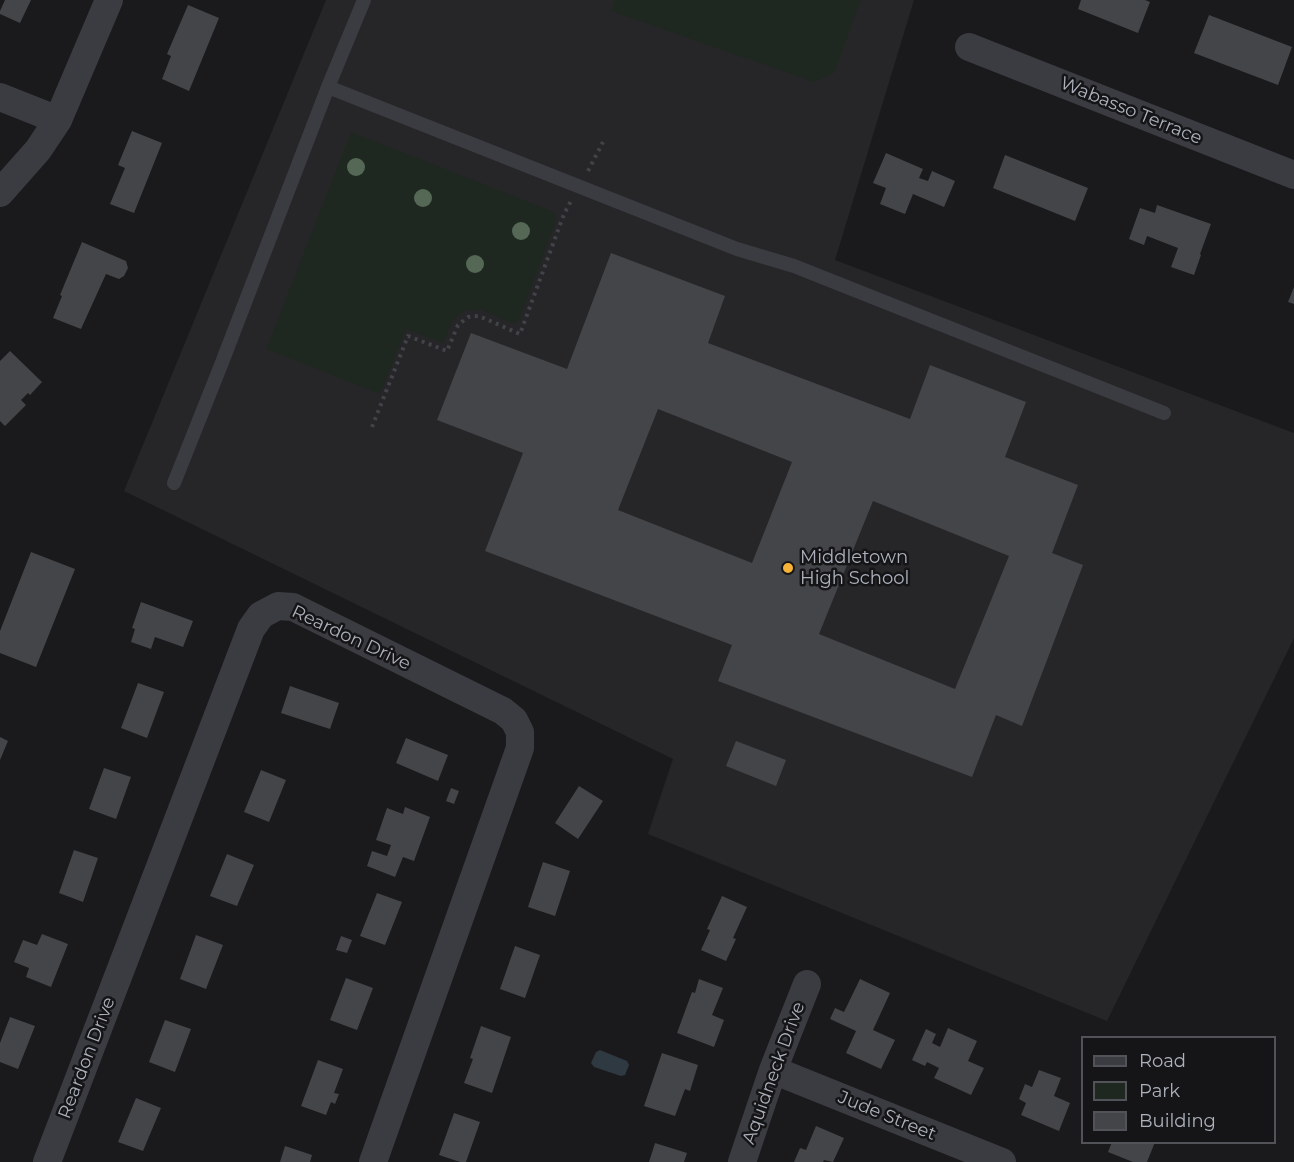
<!DOCTYPE html>
<style>
body{margin:0}
#map{position:relative;width:1294px;height:1162px;overflow:hidden;background:#1a1a1c;font-family:Montserrat,sans-serif}
canvas{display:block}
.legend{position:absolute;left:1081px;top:1036px;width:195px;height:108px;box-sizing:border-box;background:#151517;border:2px solid #515359;margin:0;padding:8px 10px;list-style:none;font-size:18px;color:#acb1bc}
.legend li{display:flex;align-items:center;gap:12px;height:30px}
.legend b{width:30px;border:2px solid #515359}
</style>
<div id="map">
<canvas width="1294" height="1162"></canvas>
<ul class="legend">
<li><b style="height:8px;background:#3b3c41"></b>Road</li>
<li><b style="height:16px;background:#1f2820"></b>Park</li>
<li><b style="height:16px;background:#444549"></b>Building</li>
</ul>
</div>
<script>
const ctx = document.querySelector('canvas').getContext('2d');
ctx.lineJoin = 'round';
function paint(path, color) {
  ctx.fillStyle = color;
  ctx.fill(path, 'evenodd');
}
function shape(rows) {
  const path = new Path2D();
  for (const r of rows) {
    path.moveTo(r[0], r[1]);
    for (let i = 2; i < r.length; i += 2) path.lineTo(r[i], r[i + 1]);
  }
  return path;
}
function stroke(path, color, width, dash) {
  ctx.strokeStyle = color;
  ctx.lineWidth = width;
  ctx.lineCap = dash ? 'butt' : 'round';
  ctx.setLineDash(dash || []);
  ctx.stroke(path);
}
function drawText(font, color, halo, rows, align = 'center') {
  ctx.font = font + ' Montserrat,sans-serif';
  ctx.lineWidth = 5;
  ctx.setLineDash([]);
  ctx.textBaseline = 'middle';
  ctx.strokeStyle = halo;
  ctx.fillStyle = color;
  for (const [text, x, y, turn = 0] of rows) {
    ctx.save();
    ctx.translate(x, y);
    ctx.rotate((+turn || 0) * Math.PI / 180);
    ctx.textAlign = isNaN(turn) ? turn : align;
    if (halo) ctx.strokeText(text, 0, 0);
    ctx.fillText(text, 0, 0);
    ctx.restore();
  }
}
paint(shape([
 [326,0,914,0,835,260,1294,433,1294,638,1107,1021,648,834,673,759,124,491]
]), '#262629');
paint(shape([
 [615,0,861,0,834,73,814,82,611,11],
 [351,132,554,212,556,221,519,320,516,323,512,323,482,310,467,310,458,315,452,322,443,343,406,329,380,394,266,349]
]), '#1f2820');
paint(shape([
 [600,1050,627,1061,629,1065,625,1075,621,1076,594,1067,591,1063,596,1052]
]), '#2f3941');
paint(shape([
 [5,0,31,0,20,23,0,14,0,11],
 [1081,0,1145,0,1150,2,1138,33,1078,9],
 [188,5,219,18,189,91,162,79,171,56,167,54],
 [1209,15,1292,47,1278,85,1194,53],
 [132,131,162,143,134,213,110,204,125,168,118,165],
 [886,153,923,169,919,178,928,181,932,171,955,181,944,207,913,194,905,214,880,204,886,188,873,183],
 [1005,155,1088,188,1075,221,993,188],
 [1157,205,1211,224,1200,254,1201,255,1194,275,1171,267,1178,248,1147,236,1144,245,1129,239,1140,208,1155,213],
 [82,242,126,261,128,268,124,276,119,279,106,274,81,329,53,318,62,296,60,295],
 [611,253,725,296,708,343,910,419,930,365,1026,402,1005,457,1078,485,1052,553,1083,565,1022,726,996,715,972,777,718,681,732,645,485,551,523,453,437,420,471,333,567,369],
 [658,409,792,462,752,563,618,510],
 [873,501,1009,556,955,689,819,634],
 [1294,287,1294,304,1288,302],
 [10,351,42,382,30,395,28,393,21,400,26,405,5,426,0,421,0,361],
 [31,552,75,569,36,667,0,653,0,631],
 [141,602,193,621,183,647,155,637,151,649,131,642,135,629,132,628],
 [138,683,164,692,147,738,121,728],
 [290,686,339,703,330,729,281,713],
 [0,737,8,741,0,760],
 [406,738,448,755,438,781,396,763],
 [736,741,786,760,776,786,726,766],
 [104,768,131,777,116,819,89,809],
 [261,770,286,780,269,822,244,812],
 [579,786,603,801,578,839,555,823],
 [451,788,459,791,454,804,446,801],
 [405,807,430,817,414,861,403,857,395,877,367,866,372,851,387,856,391,845,376,840,387,808,403,814],
 [74,850,98,858,83,902,59,893],
 [227,854,254,865,237,906,210,896],
 [543,862,570,871,555,916,528,907],
 [377,893,402,902,385,945,360,936],
 [722,896,747,907,733,938,736,939,726,961,701,950,710,930,707,929],
 [42,934,68,944,51,987,26,977,29,968,14,962,23,940,37,945],
 [196,935,223,945,206,989,180,979],
 [341,936,352,940,347,953,336,950],
 [515,946,540,955,525,998,500,989],
 [346,978,373,988,357,1030,330,1020],
 [699,979,723,988,712,1015,724,1020,714,1047,677,1033,692,992,695,993],
 [860,979,890,993,873,1030,895,1040,881,1069,846,1053,856,1031,830,1019,835,1008,844,1012],
 [10,1017,35,1026,18,1069,0,1062,0,1043],
 [165,1020,191,1029,175,1072,149,1062],
 [481,1026,511,1037,492,1093,464,1083,473,1059,470,1058],
 [948,1028,977,1041,968,1061,984,1068,971,1095,934,1078,939,1068,927,1062,925,1066,912,1060,926,1029,936,1034,932,1043,940,1047],
 [662,1053,698,1065,690,1091,685,1089,675,1116,644,1106],
 [318,1060,343,1069,334,1093,339,1094,335,1104,331,1102,326,1115,301,1106],
 [1039,1070,1061,1078,1054,1096,1070,1103,1059,1131,1021,1115,1026,1103,1019,1099,1025,1084,1032,1087],
 [136,1098,161,1108,143,1151,118,1142],
 [454,1113,480,1122,466,1162,460,1162,439,1155],
 [816,1126,844,1138,833,1162,824,1160,823,1162,794,1162,800,1148,806,1150],
 [1112,1142,1155,1142,1147,1162,1133,1162,1108,1152],
 [655,1143,687,1153,684,1162,649,1162],
 [285,1146,312,1155,310,1162,280,1162]
]), '#444549');
stroke(shape([
 [588,171,603,142],
 [372,427,408,336,447,351,458,325,468,317,479,316,520,334,564,214,571,201]
]), '#414348', 4, [3, 4.5]);
stroke(shape([
 [328,87,737,249,794,266,1164,413],
 [174,483,221,365,328,87,364,0]
]), '#3b3c41', 14);
stroke(shape([
 [969,47,1294,175],
 [0,97,58,120],
 [0,193,38,150,58,120,109,0],
 [773,1070,1002,1162],
 [47,1162,251,629,261,615,278,606,293,607,503,711,514,720,520,732,520,748,373,1162],
 [742,1162,773,1070,807,984]
]), '#3b3c41', 28);
ctx.fillStyle = '#546855';
for (const [x, y] of [
 [356,167],
 [423,198],
 [521,231],
 [475,264]
]) {
  ctx.beginPath();
  ctx.arc(x, y, 9, 0, 2 * Math.PI);
  ctx.fill();
}
for (const [x, y, r, color] of [
 [788,568,6,"#f7b337"]
]) {
  const dot = new Path2D();
  dot.arc(x, y, r, 0, 2 * Math.PI);
  ctx.fillStyle = color;
  ctx.fill(dot);
  stroke(dot, '#151517', 2);
}
drawText('18px', '#acb1bc', '#151517', [
 ["Wabasso Terrace",1131,111,22],
 ["Reardon Drive",351,638,25],
 ["Reardon Drive",87,1058,-69],
 ["Aquidneck Drive",774,1073,-70],
 ["Jude Street",887,1116,22]
]);
drawText('18px', '#acb1bc', '#151517', [
 ["Middletown",800,558],
 ["High School",800,579]
], 'left');
</script>
